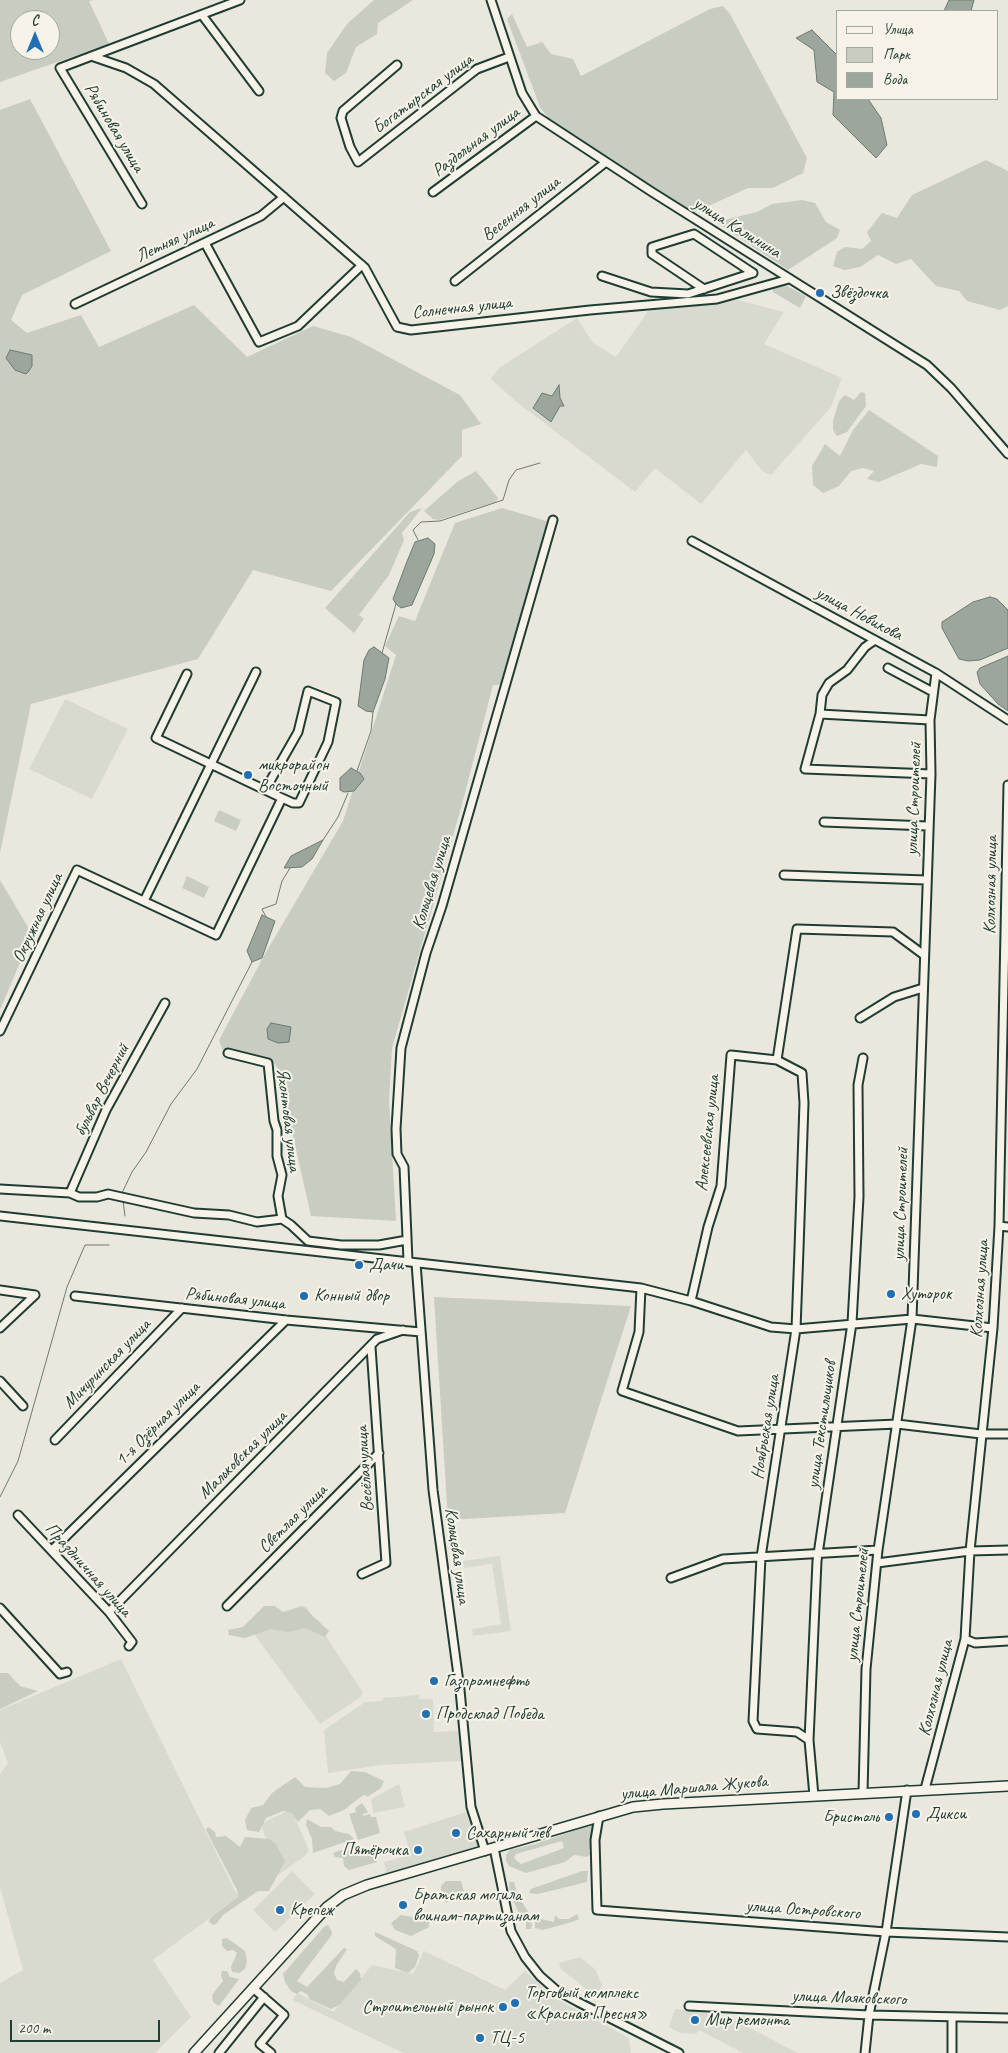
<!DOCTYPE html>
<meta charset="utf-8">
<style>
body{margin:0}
#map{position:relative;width:1008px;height:2053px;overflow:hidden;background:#eae8dd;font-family:Caveat,sans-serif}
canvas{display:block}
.legend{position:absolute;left:836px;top:10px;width:162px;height:90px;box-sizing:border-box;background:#f7f3e8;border:1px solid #a1aaa0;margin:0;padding:6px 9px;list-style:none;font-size:15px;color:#1f3d34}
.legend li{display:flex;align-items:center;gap:10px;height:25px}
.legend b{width:25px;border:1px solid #a1aaa0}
.north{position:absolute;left:10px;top:10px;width:50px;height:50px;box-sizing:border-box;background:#f7f3e8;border:1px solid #a1aaa0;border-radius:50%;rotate:0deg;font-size:14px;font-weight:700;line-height:20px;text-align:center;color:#1f3d34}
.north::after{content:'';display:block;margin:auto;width:18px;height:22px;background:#1f6fb2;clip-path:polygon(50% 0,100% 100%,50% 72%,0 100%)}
.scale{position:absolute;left:10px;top:2020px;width:150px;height:22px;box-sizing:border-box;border:2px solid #1f3d34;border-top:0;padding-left:6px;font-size:15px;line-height:18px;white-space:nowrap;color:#1f3d34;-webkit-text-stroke:4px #f7f3e8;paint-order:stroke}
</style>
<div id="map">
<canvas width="1008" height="2053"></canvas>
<ul class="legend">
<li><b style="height:6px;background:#f7f3e8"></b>Улица</li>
<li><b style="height:14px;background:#c8ccc1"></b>Парк</li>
<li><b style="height:14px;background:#9ca69c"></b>Вода</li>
</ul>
<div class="north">С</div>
<div class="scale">200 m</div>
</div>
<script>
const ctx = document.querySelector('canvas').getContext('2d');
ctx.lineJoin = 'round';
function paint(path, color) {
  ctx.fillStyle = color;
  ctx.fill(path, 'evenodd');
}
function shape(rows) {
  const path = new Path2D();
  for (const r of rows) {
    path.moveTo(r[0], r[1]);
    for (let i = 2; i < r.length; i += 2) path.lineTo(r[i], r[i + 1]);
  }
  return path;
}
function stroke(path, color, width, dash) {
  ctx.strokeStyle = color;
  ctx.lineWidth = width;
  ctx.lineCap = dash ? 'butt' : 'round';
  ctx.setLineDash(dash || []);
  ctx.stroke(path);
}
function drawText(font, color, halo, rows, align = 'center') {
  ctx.font = font + ' Caveat,sans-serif';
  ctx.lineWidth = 4;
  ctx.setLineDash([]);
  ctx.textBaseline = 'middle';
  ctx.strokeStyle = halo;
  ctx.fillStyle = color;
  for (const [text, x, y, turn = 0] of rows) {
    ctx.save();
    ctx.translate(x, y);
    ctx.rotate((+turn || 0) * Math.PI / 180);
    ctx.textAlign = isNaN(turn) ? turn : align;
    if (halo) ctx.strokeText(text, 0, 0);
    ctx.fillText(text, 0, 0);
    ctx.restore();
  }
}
paint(shape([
 [738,300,784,312,764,344,842,378,831,407,771,475,762,471,746,450,701,504,655,468,635,492,519,404,491,379,499,368,577,318,593,343,616,357,651,307],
 [65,699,128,729,92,799,29,769],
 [500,1556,511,1631,473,1636,472,1629,501,1624,492,1564,464,1568,463,1561],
 [306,1606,362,1691,361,1697,320,1724,246,1623],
 [121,1659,238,1897,153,1960,191,2017,155,2053,0,2053,0,1983,23,1970,0,1887,0,1774,8,1763,0,1742,0,1710],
 [419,1695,419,1699,433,1699,434,1732,458,1731,462,1761,381,1765,328,1773,324,1730,365,1702,382,1701,383,1698],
 [399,1784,405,1807,373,1813,371,1799],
 [291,1809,309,1850,305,1856,278,1875,261,1824],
 [469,1811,479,1841,476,1848,387,1875,384,1862,411,1855,404,1832],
 [292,1871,315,1894,275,1932,253,1910],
 [424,1951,505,1990,525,1971,553,1997,629,2038,631,2053,403,2053,293,2000,297,1993,333,2012,372,1965,413,1974],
 [580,1957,596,1970,602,1986,593,1998,586,1995,585,1988,561,1969,559,1963],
 [675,2009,707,2013,708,2016,727,2016,798,2053,743,2053,699,2030,696,2034,680,2033,669,2027]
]), '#d9dacf');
paint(shape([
 [0,0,94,0,89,1,109,44,0,82],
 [20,20,50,20,50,50,20,50],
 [374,0,413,0,378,23,377,34,356,47,346,73,334,81,325,73,327,53,347,24],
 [723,6,730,14,807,158,803,173,773,188,748,188,693,213,552,123,540,107,507,19,512,14,527,47,542,42,551,54,573,59,581,76,710,9],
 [30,99,111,251,22,295,11,320,27,333,81,315,99,347,194,305,247,357,313,326,351,337,460,395,481,424,462,430,462,456,331,591,253,570,198,659,31,704,0,853,0,110],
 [986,160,1008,171,1008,306,1000,310,967,301,959,291,936,286,911,259,896,264,878,255,860,267,844,270,833,266,837,252,845,247,862,249,871,241,867,232,882,213,897,218,912,195],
 [802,200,815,203,826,222,840,230,837,238,788,270,716,222,757,212,772,204],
 [783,284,806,296,800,308,773,292,773,287],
 [861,392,865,393,866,406,847,432,837,436,833,430,833,421,839,401,845,395,854,400],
 [869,410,938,456,937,467,921,464,879,482,867,479,874,471,863,468,851,471,839,486,823,493,813,485,812,466,825,444,840,456,853,430],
 [476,471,498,498,496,502,439,520,433,519,424,511,457,482],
 [422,508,402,533,404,540,389,575,359,615,364,619,354,633,325,608,410,512],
 [502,508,550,522,504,685,493,685,461,808,392,1048,389,1100,396,1221,311,1216,278,1069,272,1060,223,1051,219,1040,265,954,343,821,396,655,385,646,399,616,415,621,455,523],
 [219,810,241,820,236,831,214,821],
 [187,876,209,887,204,898,182,888],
 [0,880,32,934,0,1010],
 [434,1297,631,1306,565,1513,448,1520],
 [264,1606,275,1606,283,1612,302,1606,329,1631,325,1637,305,1628,288,1632,271,1629,245,1638,229,1635,228,1630,243,1627],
 [0,1673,8,1673,20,1686,38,1691,0,1709],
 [351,1771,365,1772,384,1781,381,1788,367,1797,366,1795,362,1796,344,1810,329,1816,320,1809,310,1810,298,1822,292,1813,283,1811,266,1818,259,1832,247,1830,245,1820,251,1808,263,1805,272,1793,295,1777,305,1787,326,1788,340,1784],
 [362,1803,368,1812,363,1814,363,1816,370,1814,371,1817,376,1817,380,1833,358,1840,349,1814,356,1812,355,1808],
 [307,1819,321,1827,331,1827,335,1831,349,1834,354,1839,313,1853,312,1839,306,1825],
 [591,1825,595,1826,594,1842,589,1850,590,1854,587,1857,574,1855,565,1862,526,1873,509,1866,506,1861,506,1855,510,1850,535,1844],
 [562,1841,564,1848,521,1864,514,1858,516,1854],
 [208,1827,215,1832,216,1837,226,1836,240,1847,245,1837,269,1839,275,1843,285,1861,269,1891,258,1891,223,1915,216,1924,213,1925,209,1922,210,1918,238,1897,237,1890,206,1830],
 [344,1849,351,1850,361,1856,367,1855,369,1849,375,1850,377,1862,349,1870,344,1866,343,1858,335,1857,333,1853],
 [582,1871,588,1871,587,1882,538,1894,529,1893,531,1889],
 [446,1881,461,1881,466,1899,464,1902,460,1902,450,1894,448,1897,449,1901,446,1903,441,1894,441,1886],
 [509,1882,514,1882,518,1896,529,1913,532,1925,531,1929,526,1929,526,1922,519,1913,510,1894],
 [577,1914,579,1919,572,1922,543,1930,535,1928,535,1922,541,1919,554,1922,555,1915,559,1919,569,1919],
 [401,1915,429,1920,429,1927,411,1936,395,1930,391,1923],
 [328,1925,332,1932,331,1936,297,1981,307,1987,344,1948,347,1949,336,1966,334,1973,337,1980,344,1982,356,1969,360,1973,361,1980,339,2005,331,2009,309,1999,308,1995,301,1991,297,1994,291,1991,285,1982,283,1974,324,1927],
 [375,1932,417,1951,419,1955,415,1967,408,1973,395,1968,396,1949,375,1936],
 [227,1938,245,1951,247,1961,245,1969,239,1973,232,1972,231,1967,237,1953,233,1950,227,1951,222,1946,222,1939],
 [222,1971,227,1971,230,1977,239,1979,219,2006,213,2002,212,1995,223,1981,221,1976]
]), '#c8ccc1');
const water = shape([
 [949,0,974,0,971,11,944,11,949,0],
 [812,30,837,55,837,99,868,99,881,118,887,145,876,158,833,115,834,92,817,82,814,50,796,38,812,30],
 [10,350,32,355,32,366,28,372,26,374,15,370,6,358,10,350],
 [559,385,560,398,564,406,560,406,551,422,533,408,542,393,552,396,559,385],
 [428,538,435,544,434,554,412,605,401,608,396,604,393,599,406,564,415,542,428,538],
 [990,597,997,599,1008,610,1008,648,980,660,968,661,959,659,942,628,942,622,973,602,990,597],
 [374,647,389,658,385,679,373,712,366,711,358,706,364,660,369,650,374,647],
 [1008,656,1008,711,998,704,980,684,977,672,980,668,1008,656],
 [351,768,360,773,364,779,354,791,344,792,340,790,340,778,351,768],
 [323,840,312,859,302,867,284,868,291,856,323,840],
 [262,915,275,921,262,958,252,962,247,951,262,915],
 [271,1023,291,1027,289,1042,278,1043,268,1039,267,1029,271,1023]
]);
paint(water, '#9ca69c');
stroke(water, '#6a7c72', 1);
stroke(shape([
 [418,540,413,530,421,522,440,521,503,500,509,480,516,470,540,463],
 [382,653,396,604],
 [357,771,371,731,373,712],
 [323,840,338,817,348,793],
 [266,917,262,909,276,904,282,881,290,868],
 [122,1193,132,1172,146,1152,171,1104,197,1069,252,962],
 [123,1200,125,1216],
 [0,1497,18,1461,67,1287,85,1245,109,1245]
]), '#6a7c72', 1);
const minor = shape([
 [491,0,522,93,536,116,652,192,927,365,951,388,1008,454],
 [202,15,259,91],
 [94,57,126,68,154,84,365,268,397,327,411,330,590,310,717,299,789,279],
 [397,65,343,111,341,118,350,147,358,162,477,69,509,57],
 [433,192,536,116],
 [142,204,60,68,240,0],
 [205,243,259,342,298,326,362,265],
 [602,276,651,292,688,294,753,273],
 [455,281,606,162],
 [704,289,652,254,652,247,694,234,753,273],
 [75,304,261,216,284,197],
 [692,541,936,673,1008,720],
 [875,640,865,647,847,670,829,683,822,695,820,714,805,769,931,774],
 [888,668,933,692],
 [820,714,930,720],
 [265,790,298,732,308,691,336,702,328,742,299,803,293,803,282,798],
 [824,822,928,826],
 [784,875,926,880],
 [144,901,256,672],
 [860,1018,894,997,923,988],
 [0,1031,77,870,216,935,282,798,156,738,187,674],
 [228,1053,268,1063,274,1121,277,1130,277,1156,282,1175,278,1196,282,1219],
 [777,1060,797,929,893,932,924,955],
 [0,1189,70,1193,79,1197,97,1197,108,1194,194,1213,229,1215,257,1222,282,1219,291,1225,308,1241,341,1245,379,1245,407,1240],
 [70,1193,106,1110,165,1003],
 [0,1216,641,1288,691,1301,771,1327,796,1329,912,1319,993,1328],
 [999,1226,1008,1227],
 [408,1261,404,1167,397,1154,396,1129,401,1048,426,953,442,906,553,520],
 [416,1263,433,1490,460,1690,471,1807,485,1851],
 [641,1288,639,1332,622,1391,738,1431,897,1424,981,1434,1008,1434],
 [0,1290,35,1295],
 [75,1296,286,1320,421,1332],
 [691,1301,708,1227,721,1186,731,1055,777,1060,802,1073,804,1103,799,1249,796,1329,761,1557,753,1721,757,1729,797,1732,809,1740],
 [0,1328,35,1295],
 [0,1381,23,1406],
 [55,1440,182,1308],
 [18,1515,109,1612,132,1642,129,1646],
 [52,1550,286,1320],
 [877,1563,970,1551,1008,1550],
 [362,1574,386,1563,371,1347],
 [671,1578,723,1559,878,1550],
 [227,1606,379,1453],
 [0,1608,60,1674,67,1672],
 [109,1612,377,1339,403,1330],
 [965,1639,975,1643,1008,1641],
 [925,1789,965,1639,970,1551,993,1328,999,1226,1008,785],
 [863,1793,866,1669,878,1550,912,1319,931,774,930,720,936,673],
 [814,1796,809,1740,817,1561,852,1323,859,1197,858,1085,863,1058],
 [599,1816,595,1840,597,1910,886,1932,1008,1937],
 [494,1848,511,1931,525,1957,540,1976,556,1990,578,2002,679,2053],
 [253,1988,284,2015,260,2044,271,2053],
 [689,2006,869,2015,1008,2018],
 [219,2053,264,1997],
 [865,2053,869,2015,886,1932,907,1790],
 [952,2053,952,2017]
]);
const major = shape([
 [194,2053,327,1907,343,1895,367,1885,633,1807,663,1804,1008,1786]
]);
stroke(minor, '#1f3d34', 11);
stroke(major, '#1f3d34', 12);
stroke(minor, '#f7f3e8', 7);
stroke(major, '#f7f3e8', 9);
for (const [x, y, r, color] of [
 [820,293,5,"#1f6fb2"],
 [248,775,5,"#1f6fb2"],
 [359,1265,5,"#1f6fb2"],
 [891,1294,5,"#1f6fb2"],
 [304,1296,5,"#1f6fb2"],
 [434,1681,5,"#1f6fb2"],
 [426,1714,5,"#1f6fb2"],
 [916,1814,5,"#1f6fb2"],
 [889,1817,5,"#1f6fb2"],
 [456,1833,5,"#1f6fb2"],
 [418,1850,5,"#1f6fb2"],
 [403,1905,5,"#1f6fb2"],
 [280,1910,5,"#1f6fb2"],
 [515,2003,5,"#1f6fb2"],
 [503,2007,5,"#1f6fb2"],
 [695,2020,5,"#1f6fb2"],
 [480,2038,5,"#1f6fb2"]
]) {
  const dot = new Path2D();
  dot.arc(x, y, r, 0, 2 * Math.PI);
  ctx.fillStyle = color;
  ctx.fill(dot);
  stroke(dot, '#f7f3e8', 2);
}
drawText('18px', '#1f3d34', '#f7f3e8', [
 ["Богатырская улица",423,94,-37],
 ["Рябиновая улица",114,128,59],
 ["Раздольная улица",476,142,-37],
 ["Весенняя улица",521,209,-38],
 ["улица Калинина",737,228,32],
 ["Летняя улица",175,240,-25],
 ["Солнечная улица",462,308,-6],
 ["улица Новикова",859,614,28],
 ["улица Строителей",914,799,-88],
 ["Кольцевая улица",432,883,-73],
 ["Колхозная улица",991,885,-89],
 ["Окружная улица",38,918,-65],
 ["бульвар Вечерний",102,1090,-63],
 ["Яхонтовая улица",288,1120,83],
 ["Алексеевская улица",708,1133,-84],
 ["улица Строителей",901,1204,-88],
 ["Колхозная улица",980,1289,-86],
 ["Рябиновая улица",235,1299,6],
 ["Мичуринская улица",107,1364,-46],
 ["1-я Озёрная улица",158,1424,-45],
 ["улица Текстильщиков",822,1425,-82],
 ["Ноябрьская улица",766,1427,-81],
 ["Мальковская улица",243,1455,-45],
 ["Весёлая улица",365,1469,-94],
 ["Светлая улица",293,1519,-45],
 ["Кольцевая улица",457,1556,82],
 ["Праздничная улица",88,1570,48],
 ["улица Строителей",858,1605,-84],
 ["Колхозная улица",936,1688,-76],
 ["улица Маршала Жукова",694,1788,-5],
 ["улица Островского",803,1910,4],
 ["улица Маяковского",849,1998,2]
]);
drawText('18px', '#1f3d34', '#f7f3e8', [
 ["Звёздочка",830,293],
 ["микрорайон",258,765],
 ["Восточный",258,786],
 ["Дачи",369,1265],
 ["Хуторок",901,1294],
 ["Конный двор",314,1296],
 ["Газпромнефть",444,1681],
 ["Продсклад Победа",436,1714],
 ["Дикси",926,1814],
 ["Бристоль",879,1817,"right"],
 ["Сахарный лев",466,1833],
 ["Пятёрочка",408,1850,"right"],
 ["Братская могила",413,1895],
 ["воинам-партизанам",413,1916],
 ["Крепеж",290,1910],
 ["Торговый комплекс",525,1993],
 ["«Красная Пресня»",525,2014],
 ["Строительный рынок",493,2007,"right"],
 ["Мир ремонта",705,2020],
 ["ТЦ-5",490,2038]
], 'left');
</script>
